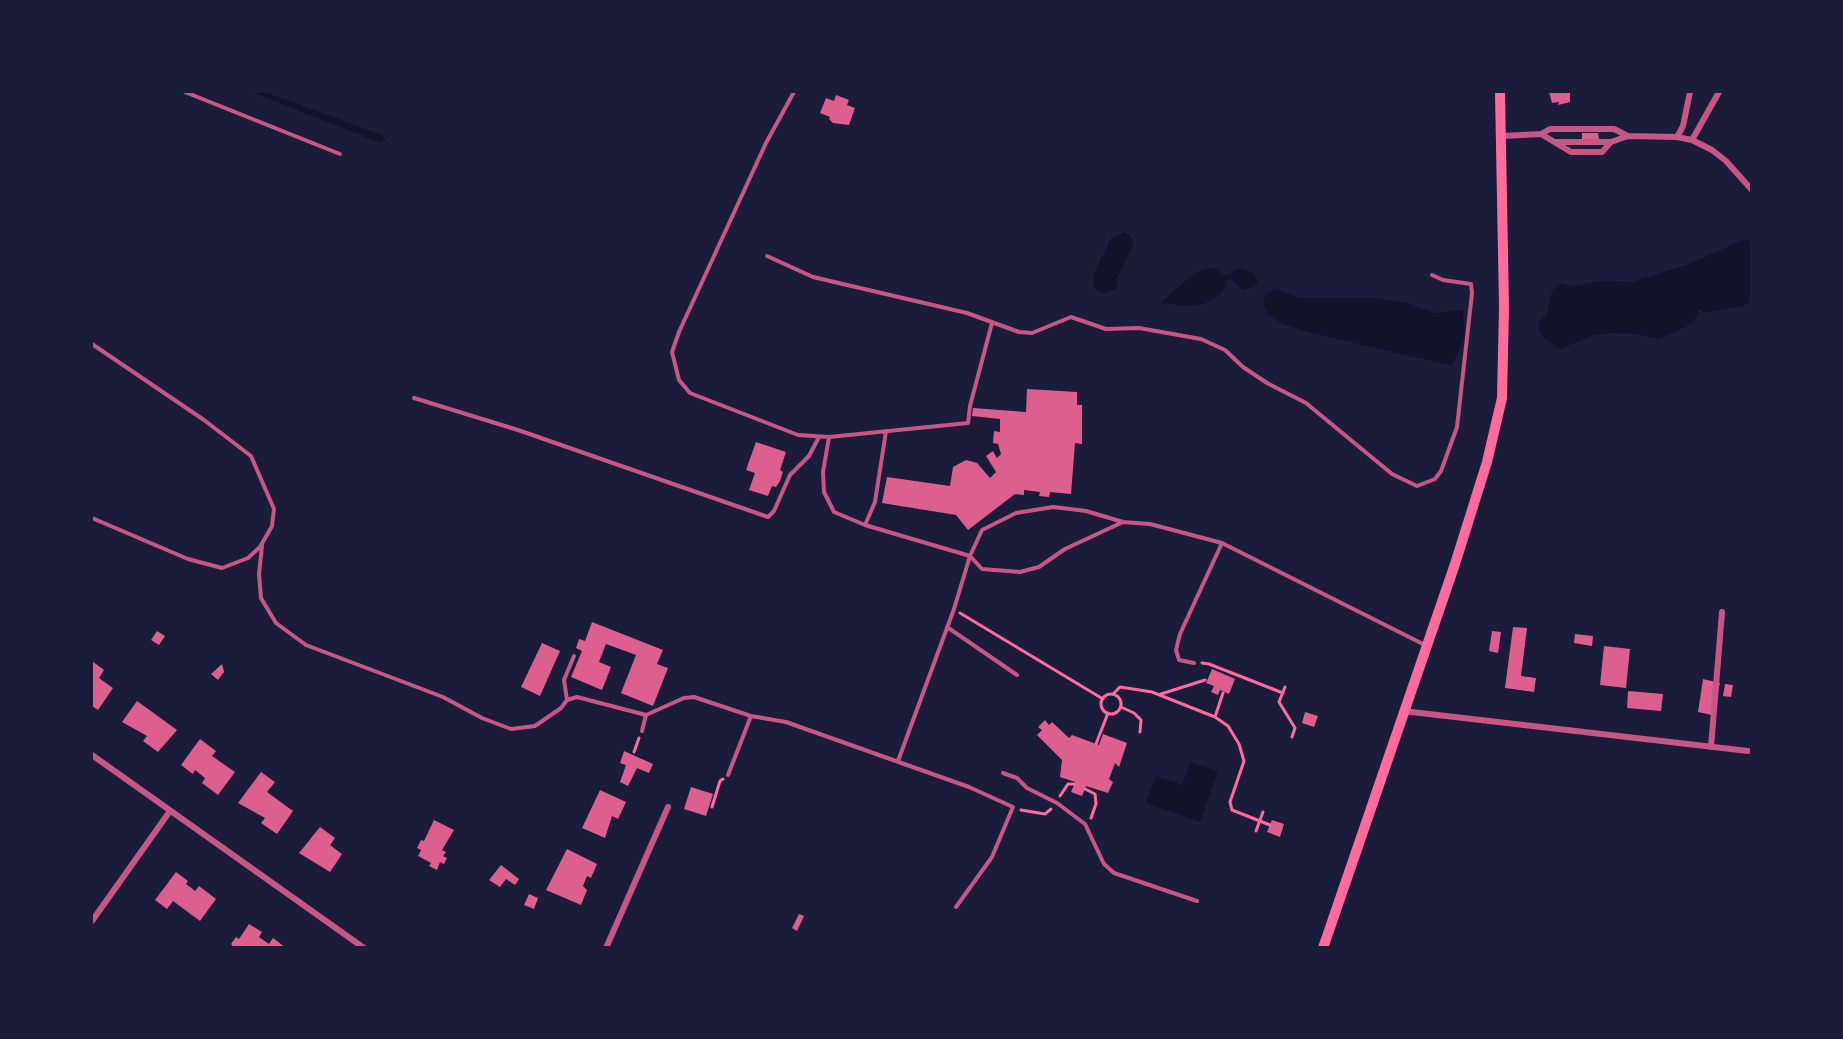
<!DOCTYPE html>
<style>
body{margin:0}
#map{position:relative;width:1843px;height:1039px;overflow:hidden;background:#1b1b3a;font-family:"Fira Sans",sans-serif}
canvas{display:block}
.frame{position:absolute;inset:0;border:93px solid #1b1b3a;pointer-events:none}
</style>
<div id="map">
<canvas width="1843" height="1039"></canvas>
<div class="frame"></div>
</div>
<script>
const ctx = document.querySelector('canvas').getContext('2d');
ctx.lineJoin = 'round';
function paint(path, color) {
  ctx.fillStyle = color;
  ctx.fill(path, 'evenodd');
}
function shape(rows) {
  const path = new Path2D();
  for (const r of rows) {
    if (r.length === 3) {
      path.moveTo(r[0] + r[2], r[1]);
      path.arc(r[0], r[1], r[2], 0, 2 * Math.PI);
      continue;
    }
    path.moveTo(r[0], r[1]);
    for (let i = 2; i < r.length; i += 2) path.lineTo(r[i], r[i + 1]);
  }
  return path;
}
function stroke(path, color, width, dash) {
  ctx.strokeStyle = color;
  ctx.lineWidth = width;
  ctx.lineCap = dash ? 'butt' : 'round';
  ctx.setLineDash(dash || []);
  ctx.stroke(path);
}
paint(shape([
 [251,92,265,92,382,135,386,139,381,143],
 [1124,232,1131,237,1133,245,1118,276,1116,289,1102,293,1097,291,1093,286,1094,273,1111,239],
 [1743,240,1751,241,1752,301,1743,306,1705,313,1699,309,1697,317,1686,327,1658,339,1630,333,1612,333,1594,335,1560,349,1545,339,1538,328,1538,323,1547,314,1552,291,1559,284,1576,286,1600,281,1632,282,1689,264],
 [1212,267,1226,276,1239,268,1243,269,1254,274,1258,283,1252,288,1242,289,1230,278,1225,281,1226,285,1220,294,1204,304,1187,306,1160,303,1195,273],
 [1277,288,1298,298,1379,298,1408,303,1434,313,1463,310,1465,336,1452,366,1308,332,1282,324,1267,313,1264,306,1265,295],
 [1190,762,1218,771,1200,822,1146,803,1155,776,1182,785]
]), '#12122b');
paint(shape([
 [1549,92,1570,92,1570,102,1558,105,1559,102,1552,103],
 [836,95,849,100,847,105,855,108,849,125,833,123,829,119,830,117,820,113,826,98,834,101],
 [1582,133,1598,133,1599,139,1582,139],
 [1027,389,1077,392,1077,405,1082,405,1082,444,1075,443,1071,494,1050,492,1049,497,1039,496,1040,492,1024,490,1024,495,1015,494,968,530,956,515,882,503,887,477,950,486,953,467,966,460,977,463,990,478,996,472,986,456,993,451,997,458,1001,454,998,444,993,443,994,431,1000,432,1000,419,972,416,973,408,1026,412],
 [756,442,786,452,780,470,783,472,780,481,776,487,772,486,768,496,749,490,755,473,746,470],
 [592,622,663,650,657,664,668,668,653,706,621,693,636,655,606,644,599,662,611,667,602,690,571,677,582,651,576,648,579,639,585,641],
 [1513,627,1527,628,1521,676,1536,678,1534,692,1505,688],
 [157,631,165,636,159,645,151,640],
 [1492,631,1501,632,1498,653,1489,651],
 [1575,634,1593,636,1592,646,1574,643],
 [542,643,560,651,540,696,521,687],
 [1604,646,1630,649,1626,688,1600,685],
 [92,661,104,670,99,678,113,688,98,710,92,706],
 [222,664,224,672,218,680,211,674],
 [1212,669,1235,679,1229,694,1220,690,1218,695,1211,692,1214,686,1206,683],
 [1703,679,1720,683,1712,715,1698,712],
 [1725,684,1733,685,1731,697,1723,696],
 [1628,691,1663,694,1661,711,1627,708],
 [137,701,177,730,158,752,143,741,147,736,122,722],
 [1305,712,1318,716,1314,727,1302,723],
 [1045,720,1049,725,1052,722,1069,738,1072,735,1099,745,1103,734,1127,743,1119,767,1115,763,1109,779,1113,782,1108,793,1086,786,1082,796,1071,792,1075,782,1060,777,1062,760,1037,735,1042,730,1038,727],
 [200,739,216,751,212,756,235,772,218,795,202,783,205,778,195,770,193,774,181,765],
 [624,751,653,764,649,773,637,768,628,786,620,782,626,765,620,763],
 [261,772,275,782,267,792,293,811,277,834,261,823,265,818,238,803],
 [691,787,713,794,706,816,684,809],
 [600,790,626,802,618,819,612,816,605,838,582,828],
 [434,820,454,830,442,850,446,852,443,856,447,858,444,864,440,862,437,870,429,866,431,863,418,856,421,850,417,848,421,840,424,841],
 [1272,820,1284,824,1280,837,1267,832],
 [320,827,335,838,330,845,342,854,330,872,299,853],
 [567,849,597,864,591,878,587,876,583,886,587,890,581,905,546,890],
 [501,865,519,879,515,885,506,879,500,887,489,880],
 [176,872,188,881,186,884,195,891,199,886,216,899,200,921,173,901,167,909,155,900],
 [529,894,538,898,534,909,524,905],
 [799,914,804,916,797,931,792,928],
 [249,924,262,932,259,937,269,944,273,938,286,948,234,948,231,944,236,937,239,939]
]), '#dd5f8e');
stroke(shape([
 [960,613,1103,699],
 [1202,663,1209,664,1283,693],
 [1285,687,1279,702,1295,728,1292,737],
 [1113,694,1120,687,1152,692,1215,717,1223,693],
 [1161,694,1205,680],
 [1111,704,10],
 [1121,707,1134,713,1141,720,1140,732],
 [1215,717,1228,726,1239,744,1244,761,1230,802,1232,810,1270,825],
 [1096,744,1108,713],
 [634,752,639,738],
 [1085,789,1095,794,1096,804,1091,818],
 [1060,796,1068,784,1074,784],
 [712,807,720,781,723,779],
 [1021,810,1045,814,1051,809],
 [1256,831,1263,812]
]), '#ff6b9d', 3);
stroke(shape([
 [185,92,340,154],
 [794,92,766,143,679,332,672,352,679,380,690,393,798,435,829,437,968,423,970,406,992,323],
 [767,256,813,277,967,313,1019,332,1032,333,1071,317,1106,329,1139,328,1201,339,1225,350,1243,367,1267,383,1306,403,1392,474,1417,486,1435,479,1441,471,1457,427,1472,293,1471,284,1443,280,1432,275],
 [92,344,204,420,251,456,274,509,272,526,260,547,248,558,222,568,188,559,92,518],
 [414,398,518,430,768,517,774,511,790,475,809,456,819,437],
 [829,437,823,472,824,492,834,512,865,525,970,556,982,569,1020,572,1039,567,1065,549,1123,522,1086,511,1053,507,1016,513,982,530,970,556,954,609,898,761],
 [1123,522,1150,524,1222,543,1425,645],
 [865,525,875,502,886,431],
 [262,546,259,574,261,598,276,623,306,645,443,697,482,718,511,729,535,726,561,708,567,700,564,680,574,656],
 [947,627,1017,675],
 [1194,663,1179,660,1176,650,1180,634,1222,543],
 [567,700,577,697,646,715,642,731],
 [646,715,684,698,694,697,751,716,786,722,969,787,1013,807,992,857,956,907],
 [1003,773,1017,778,1027,788,1057,803,1085,824,1104,864,1114,873,1197,901],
 [728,775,751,716]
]), '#c65784', 4);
stroke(shape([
 [1541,134,1550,129,1614,129,1628,136,1677,137,1692,140,1712,150,1726,161,1752,190],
 [1502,136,1541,134,1571,152,1602,152,1611,142],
 [1677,137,1683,126,1690,92],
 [1692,140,1719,92],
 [1555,142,1611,142,1628,136],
 [1403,711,1748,751],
 [1711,747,1722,612],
 [92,755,364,948],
 [92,921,170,811],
 [606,948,668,807]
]), '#c65784', 6);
stroke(shape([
 [1323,948,1455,564,1487,462,1502,398,1504,307,1500,92]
]), '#ff6b9d', 10);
</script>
